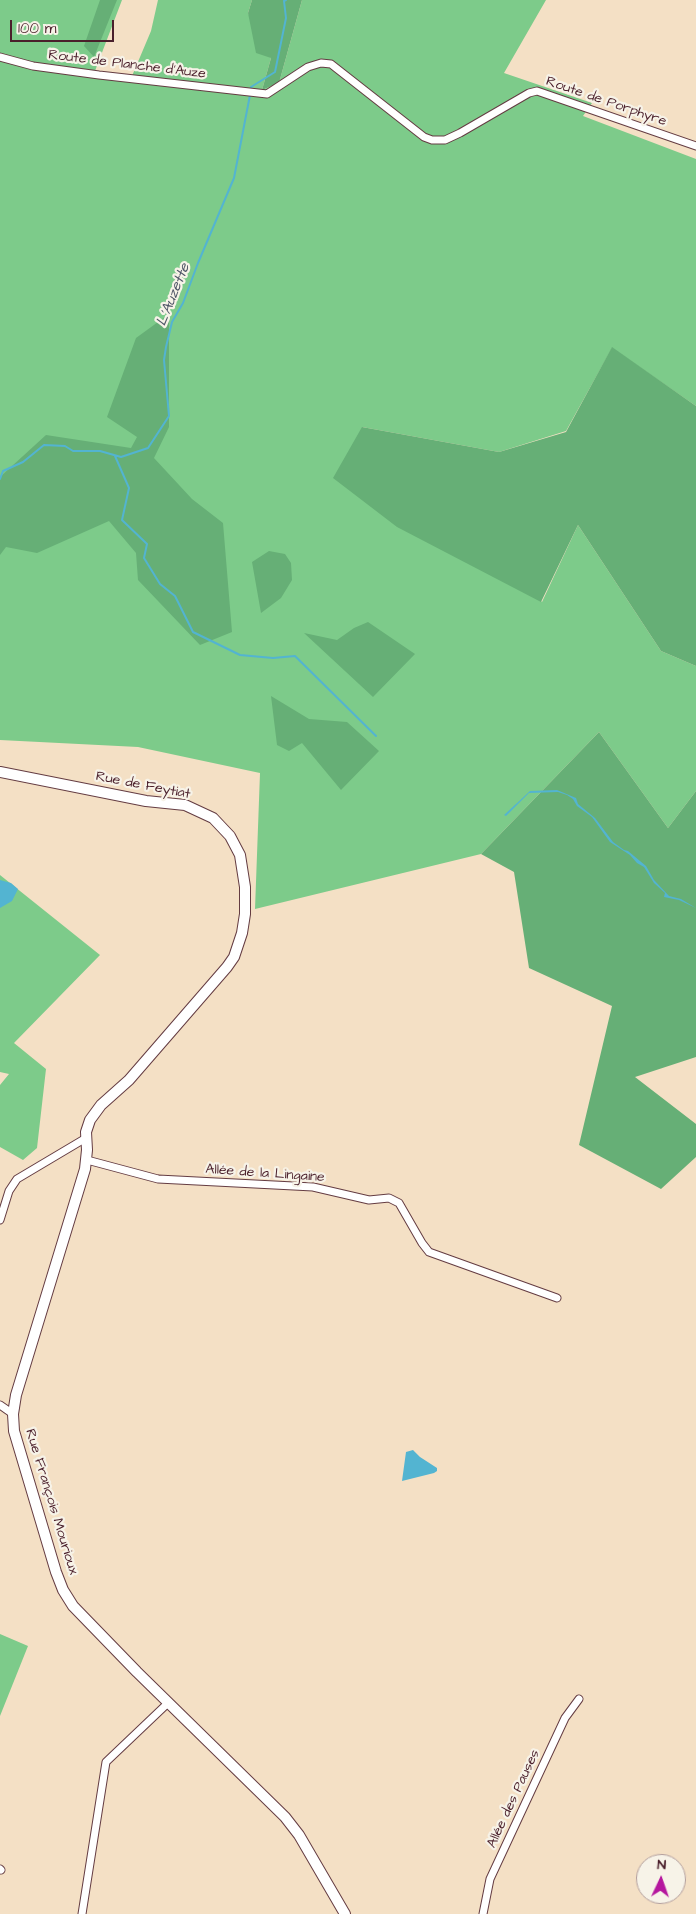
<!DOCTYPE html>
<meta charset="utf-8">
<style>
body{margin:0}
#map{position:relative;width:696px;height:1914px;overflow:hidden;background:#f4e0c5;font-family:"Architects Daughter",sans-serif}
canvas{display:block}
.north{position:absolute;left:636px;top:1854px;width:50px;height:50px;box-sizing:border-box;background:#f7f3e8;border:1px solid #b29e9c;border-radius:50%;rotate:3deg;font-size:14px;font-weight:700;line-height:20px;text-align:center;color:#4a1f2b}
.north::after{content:'';display:block;margin:auto;width:18px;height:22px;background:#b5179e;clip-path:polygon(50% 0,100% 100%,50% 72%,0 100%)}
.scale{position:absolute;left:10px;top:20px;width:104px;height:22px;box-sizing:border-box;border:2px solid #4a1f2b;border-top:0;padding-left:6px;font-size:15px;line-height:18px;white-space:nowrap;color:#4a1f2b;-webkit-text-stroke:4px #f7f3e8;paint-order:stroke}
</style>
<div id="map">
<canvas width="696" height="1914"></canvas>
<div class="north">N</div>
<div class="scale">100 m</div>
</div>
<script>
const ctx = document.querySelector('canvas').getContext('2d');
ctx.lineJoin = 'round';
function paint(path, color) {
  ctx.fillStyle = color;
  ctx.fill(path, 'evenodd');
}
function shape(rows) {
  const path = new Path2D();
  for (const r of rows) {
    path.moveTo(r[0], r[1]);
    for (let i = 2; i < r.length; i += 2) path.lineTo(r[i], r[i + 1]);
  }
  return path;
}
function stroke(path, color, width, dash) {
  ctx.strokeStyle = color;
  ctx.lineWidth = width;
  ctx.lineCap = dash ? 'butt' : 'round';
  ctx.setLineDash(dash || []);
  ctx.stroke(path);
}
function drawText(font, color, halo, rows, align = 'center') {
  ctx.font = font + ' "Architects Daughter",sans-serif';
  ctx.lineWidth = 4.5;
  ctx.setLineDash([]);
  ctx.textBaseline = 'middle';
  ctx.strokeStyle = halo;
  ctx.fillStyle = color;
  for (const [text, x, y, turn = 0] of rows) {
    ctx.save();
    ctx.translate(x, y);
    ctx.rotate((+turn || 0) * Math.PI / 180);
    ctx.textAlign = isNaN(turn) ? turn : align;
    if (halo) ctx.strokeText(text, 0, 0);
    ctx.fillText(text, 0, 0);
    ctx.restore();
  }
}
paint(shape([
 [0,0,122,0,95,71,132,76,151,31,158,0,252,0,248,13,271,58,262,90,279,83,302,0,546,0,504,73,592,103,583,116,696,159,696,406,612,348,566,431,499,452,362,427,542,602,578,525,661,651,696,666,696,791,668,828,599,732,481,854,255,909,260,773,138,747,0,740],
 [0,875,100,955,14,1043,46,1069,37,1148,23,1160,0,1147,0,1085,9,1074,0,1072],
 [0,1634,28,1646,0,1716]
]), '#7dcb8a');
paint(shape([
 [100,0,117,0,94,57,84,46],
 [252,0,302,0,279,83,262,90,271,58,256,53,248,13],
 [169,314,169,427,154,458,192,499,223,523,232,632,200,645,138,580,136,553,109,521,37,553,6,547,0,555,0,477,46,435,131,448,137,437,107,417,136,338],
 [612,347,696,406,696,666,661,651,578,525,541,602,397,527,333,478,362,427,499,452,566,432],
 [269,551,285,554,291,563,292,580,281,598,261,613,252,562],
 [368,622,415,654,373,697,304,633,337,640,354,628],
 [271,696,309,719,347,722,379,751,341,790,302,743,289,751,277,745],
 [599,732,668,828,696,791,696,1057,635,1077,696,1124,696,1157,661,1189,579,1145,612,1006,529,968,514,872,481,854]
]), '#66af76');
paint(shape([
 [557,790,576,798,578,804,595,818,613,842,624,850,628,851,646,866,654,880,669,896,681,899,696,908,679,900,664,897,665,893,654,883,644,867,637,863,630,855,610,842,592,817,577,806,573,799,567,795,558,792,529,793,506,816,504,815,530,791],
 [0,880,11,883,18,889,12,901,0,908],
 [413,1450,420,1457,437,1468,437,1471,434,1473,402,1481,406,1452]
]), '#53b4d1');
stroke(shape([
 [251,90,251,87,275,72,286,18,284,1,286,0],
 [115,456,129,488,122,520,147,544,144,558,160,584,175,596,193,632,240,655,273,658,295,656,376,736],
 [0,479,3,471,23,462,44,445,65,446,73,451,100,451,121,457,148,448,169,416,164,360,166,347,172,322,183,303,198,263,234,178,250,95]
]), '#53b4d1', 2);
const street = shape([
 [0,57,33,66,99,75,267,94,308,67,321,63,331,64,424,137,432,140,445,140,460,133,529,93,537,91,696,146],
 [87,1160,158,1179,313,1187,369,1200,389,1198,399,1203,422,1243,429,1252,557,1298],
 [0,1220,9,1191,17,1179,86,1138],
 [0,1405,13,1414],
 [0,1869,1,1870],
 [82,1914,106,1762,168,1703],
 [483,1914,490,1879,565,1718,579,1699]
]);
const secondary = shape([
 [0,772,146,801,185,805,213,818,230,836,240,855,245,887,245,914,242,933,234,957,227,967,129,1080,101,1105,90,1120,86,1132,87,1150,85,1169,16,1395,13,1414,14,1431,56,1572,63,1590,73,1606,137,1672,285,1817,299,1835,345,1914]
]);
stroke(street, '#643c42', 9);
stroke(secondary, '#643c42', 12);
stroke(street, '#fff', 7);
stroke(secondary, '#fff', 10);
drawText('14px', '#4a1f2b', '#f7f3e8', [
 ["Route de Planche d'Auze",127,65,7],
 ["Route de Porphyre",606,102,19],
 ["Rue de Feytiat",143,786,11],
 ["Allée de la Lingaine",265,1174,4],
 ["Rue François Mourioux",51,1502,73],
 ["Allée des Pauses",514,1799,-65]
]);
drawText('italic 15px', '#4d5365', '#f7f3e8', [
 ["L'Auzette",174,295,-68]
]);
</script>
